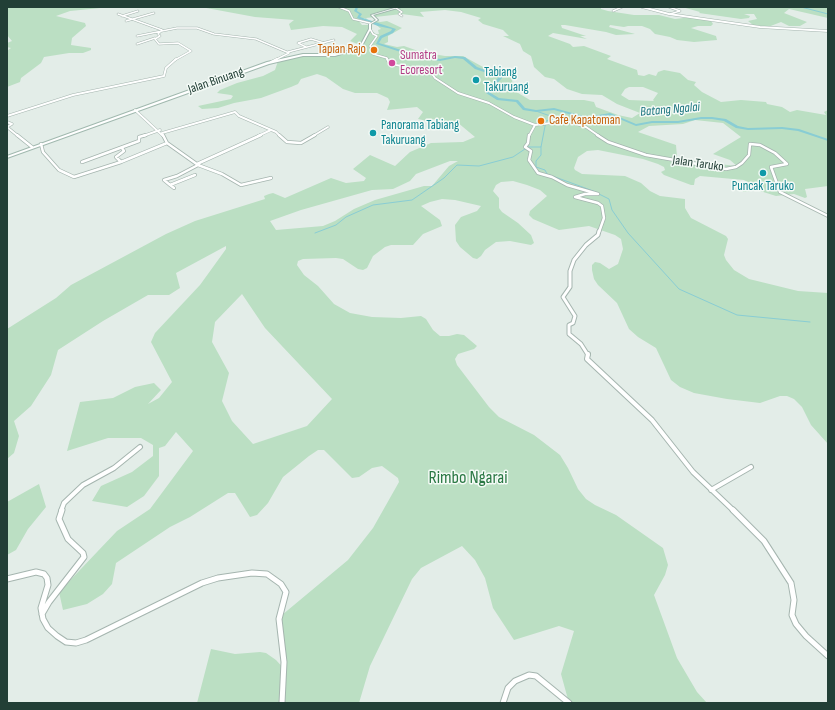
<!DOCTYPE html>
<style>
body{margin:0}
#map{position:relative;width:835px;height:710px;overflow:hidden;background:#e3ede8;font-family:"Sofia Sans Condensed",sans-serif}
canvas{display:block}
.frame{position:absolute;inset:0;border:8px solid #223f36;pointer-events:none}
</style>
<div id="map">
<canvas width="835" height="710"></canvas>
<div class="frame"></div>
</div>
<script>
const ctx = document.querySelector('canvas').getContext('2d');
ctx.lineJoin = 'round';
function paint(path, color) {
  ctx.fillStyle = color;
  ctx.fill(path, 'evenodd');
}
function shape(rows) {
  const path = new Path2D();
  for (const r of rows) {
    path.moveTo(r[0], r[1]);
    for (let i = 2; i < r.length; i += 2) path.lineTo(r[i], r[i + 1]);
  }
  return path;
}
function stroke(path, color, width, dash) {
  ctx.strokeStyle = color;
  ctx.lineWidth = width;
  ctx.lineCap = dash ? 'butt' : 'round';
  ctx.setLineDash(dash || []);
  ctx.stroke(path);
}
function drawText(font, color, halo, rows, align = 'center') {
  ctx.font = font + ' "Sofia Sans Condensed",sans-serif';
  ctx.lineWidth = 3;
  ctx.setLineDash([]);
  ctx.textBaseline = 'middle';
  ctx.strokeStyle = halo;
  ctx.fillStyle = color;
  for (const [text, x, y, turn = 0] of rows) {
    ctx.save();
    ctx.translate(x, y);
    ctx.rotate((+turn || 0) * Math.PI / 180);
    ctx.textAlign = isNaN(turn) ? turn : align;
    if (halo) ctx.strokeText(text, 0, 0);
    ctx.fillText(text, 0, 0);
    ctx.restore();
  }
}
paint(shape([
 [7,7,111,7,70,11,56,16,85,23,86,26,72,38,71,45,91,48,91,50,83,53,69,53,44,57,41,63,21,78,20,82,7,87,7,51,11,48,7,47,7,43,12,41,7,35],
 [201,7,601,7,601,9,608,11,634,15,659,15,675,19,692,17,711,21,713,24,711,26,698,26,691,28,716,36,717,40,694,42,677,40,670,37,655,34,650,29,642,26,628,26,624,27,610,25,609,27,635,34,616,35,606,32,565,25,561,25,562,28,586,36,580,36,587,39,553,33,548,36,570,44,573,47,584,46,611,56,607,59,637,70,638,75,644,76,649,74,656,76,658,72,664,70,680,73,688,80,696,82,694,85,702,92,721,102,741,100,766,102,767,104,782,107,790,112,797,110,826,115,824,112,828,110,828,186,805,189,807,197,805,198,794,194,776,196,757,190,743,192,742,189,753,185,744,180,700,176,695,179,694,185,691,185,664,175,661,172,665,170,664,167,658,164,643,159,598,150,587,151,578,157,574,168,575,170,582,174,625,176,641,183,650,191,660,196,685,199,685,208,691,218,726,236,728,239,724,255,726,260,734,270,749,279,798,291,828,293,828,444,811,425,802,407,794,399,787,396,780,396,760,403,727,399,694,393,680,387,671,380,656,348,638,337,629,329,617,303,598,285,594,279,592,270,592,265,595,262,600,263,609,269,618,264,623,249,621,239,615,235,589,226,559,230,533,219,529,215,530,211,547,196,540,190,527,185,513,181,501,182,496,185,493,191,499,198,499,208,502,212,518,223,531,235,534,243,531,245,510,241,496,242,485,250,481,256,477,259,473,258,460,247,456,241,455,225,461,217,477,211,481,206,455,200,442,199,430,202,421,206,440,220,442,226,423,234,413,245,391,245,385,247,373,256,367,268,363,270,358,269,343,259,336,258,303,259,298,261,297,265,304,275,318,286,334,304,350,313,372,317,401,318,421,316,426,319,433,330,440,336,449,336,457,334,464,335,477,346,474,349,458,354,455,359,457,365,489,407,499,417,534,435,560,455,568,468,578,489,586,499,595,505,616,515,663,548,668,565,665,575,654,595,677,658,697,692,707,703,569,703,561,674,574,631,559,626,514,640,493,608,485,578,475,560,462,546,421,568,412,579,370,666,359,703,197,703,211,649,235,654,260,652,266,653,276,660,286,671,281,633,282,615,348,560,373,528,399,482,398,478,382,466,372,468,359,477,352,478,324,450,318,450,309,456,283,477,268,503,257,515,250,517,235,493,228,493,190,517,170,527,116,563,112,584,103,594,87,604,63,610,59,592,117,531,150,509,193,451,176,432,165,446,159,448,159,476,144,496,127,507,92,501,101,486,132,472,153,456,153,445,141,438,108,438,67,451,80,402,113,398,135,387,154,383,161,390,148,404,159,398,172,382,151,342,155,333,200,285,226,249,226,246,176,273,180,288,169,295,148,295,103,321,58,350,51,375,31,406,14,421,19,436,14,453,7,459,7,329,56,298,71,285,166,234,195,221,265,199,264,196,269,194,273,193,285,198,331,178,346,183,364,181,366,178,353,169,370,155,395,166,410,152,431,143,463,142,475,137,457,122,448,122,435,119,427,121,418,119,423,112,417,107,387,110,390,102,388,98,377,93,355,93,343,89,326,77,317,74,301,79,298,84,291,87,261,98,234,103,218,108,202,109,198,106,231,99,233,96,231,95,217,93,220,90,237,83,263,76,275,70,278,61,305,56,347,53,357,50,360,45,350,41,357,34,342,27,323,26,291,30,289,24,294,20,255,17],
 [445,10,461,12,481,18,478,20,483,24,503,30,509,36,503,36,520,44,523,51,531,56,534,67,545,77,554,79,567,89,582,94,602,95,617,104,640,113,632,118,618,115,596,107,594,102,584,100,530,100,513,90,512,78,504,74,492,72,463,56,445,56,421,52,404,46,397,47,384,44,388,42,388,36,402,28,387,21,380,22,377,21,373,22,381,29,378,30,379,34,376,34,372,31,371,25,362,25,358,20,364,18,368,20,366,18,402,14,424,17,420,12],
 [629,87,643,87,658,93,653,100,654,101,629,100,621,95,625,89],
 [695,120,723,123,741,137,713,154,730,160,737,166,681,160,677,157,676,145,638,132,649,126,683,124],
 [450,161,458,161,449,166,432,186,424,186,375,200,354,209,335,221,323,226,276,230,270,221,301,210,372,190,393,189,410,181,416,174],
 [242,294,265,328,332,399,307,426,253,444,232,421,222,401,229,373,212,342,215,322],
 [682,7,828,7,828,18,789,9,784,13,807,22,800,26,789,26,781,22,768,27,753,25,748,21,757,19,754,14,744,14,750,16,749,18,741,19,699,13,700,12],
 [39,484,46,507,28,529,16,550,7,555,7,502]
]), '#bbdfc3');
stroke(shape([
 [801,7,828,14],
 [528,147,541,147,546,121,556,118,536,111],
 [541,147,541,155,536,161,536,167,545,170,547,174,596,192],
 [599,194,609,199,612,210,628,233,679,289,737,315,810,322],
 [315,233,336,225,346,217,373,205,412,200,444,178,457,165,479,166,513,157,525,149]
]), '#89cdd4', 1);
paint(shape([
 [356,7,358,7,357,11,362,14,360,17,396,29,393,33,382,38,379,43,417,55,440,59,455,56,465,57,477,67,502,76,502,78,489,92,499,98,518,100,525,108,536,110,554,108,587,117,610,113,636,124,652,121,678,121,701,117,712,117,726,119,738,126,748,128,782,127,799,129,828,139,828,141,798,131,782,129,748,130,736,128,724,121,712,119,701,119,678,123,652,123,636,126,610,115,587,119,554,110,536,112,523,110,516,102,497,100,486,93,486,91,499,77,475,69,463,59,455,58,440,61,416,57,376,44,380,36,391,31,392,29,378,26,357,18,359,14,354,11,356,7]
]), '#89cdd4');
const minorFar5 = shape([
 [339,7,349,11,353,19,370,23],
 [669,7,680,11,670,14],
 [396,8,402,12,399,14,402,16],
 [613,11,622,7],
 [118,14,162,30],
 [122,16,138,11],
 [126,21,154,13],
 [370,29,373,34,377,36,370,46,373,54,387,58,388,60],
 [161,31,158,34,160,36,155,39,159,44,178,43,191,51,175,60],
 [137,36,177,28,197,28,214,34,256,39,289,53,275,60],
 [137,44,155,38],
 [306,47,298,43,311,39,324,43],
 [288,52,334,40]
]);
const minorFar4 = shape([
 [387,59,389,63,396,65,430,71,435,78,458,93,489,103,514,117,535,125,567,121,586,127,599,136],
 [271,62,277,59],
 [135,110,163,136],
 [7,116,73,95,164,76,166,68,176,59],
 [7,122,12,124,7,127,18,136],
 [162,133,235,112,239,116,276,132,280,136],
 [143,136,160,130],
 [258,136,271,130],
 [313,136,328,127],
 [529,136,535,125]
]);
const minorFar3 = shape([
 [17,135,32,147],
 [163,135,167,143,198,165,222,174,241,185,271,178],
 [279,135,287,142,301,143,315,135],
 [529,135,528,143,525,147,531,151,529,160,538,173,552,177,567,185,598,194,585,194,575,197,598,203,602,206,604,218,599,232],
 [597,135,608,142,646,155,726,169,736,167,742,163,749,155,750,144,760,145,775,153,787,164,771,167,780,192,828,216],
 [41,144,43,152,59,170,74,177,121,162,167,143],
 [82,162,139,141,139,137,146,135],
 [121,162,116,157,124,151,122,148],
 [197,164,261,135],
 [170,185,164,180,177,176,198,165],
 [174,188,170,185,195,175]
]);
const minorFar2 = shape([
 [588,355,581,344,569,334,569,325,573,323,575,316,563,297,570,287,570,271,574,260,586,245,598,235,599,231]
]);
const minorFar1 = shape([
 [588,354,587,359,652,420,693,472,734,511],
 [711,490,751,467],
 [61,511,64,503,83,485,114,468,140,447]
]);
const minor = shape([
 [733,510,764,541,791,583,794,600,792,615,796,624,806,636,828,656],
 [7,579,36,572,44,574,47,578,48,585,41,608,43,619,48,628,57,636,66,642,76,643,86,640,202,583,218,578,252,573,267,574,281,584,286,592,279,619,284,662,282,703],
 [42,614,49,602,84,557,83,553,68,539,59,519,62,510],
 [503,703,508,688,515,681,529,675,536,676,569,703]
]);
const tertiary = shape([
 [642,7,669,14,760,27,828,31]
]);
const secondary = shape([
 [398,7,401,7,373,15,378,20,371,24,371,29,362,46,354,50,335,56,303,56,269,64,7,158,7,156,267,62,303,54,335,54,352,50,360,46,369,29,369,24,376,20,371,15,398,7]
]);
stroke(minorFar5, '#a5b5af', 2.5);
stroke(minorFar4, '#a5b5af', 3);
stroke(minorFar3, '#a5b5af', 4);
stroke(minorFar2, '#a5b5af', 5);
stroke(minorFar1, '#a5b5af', 6);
stroke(minor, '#a5b5af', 7);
stroke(tertiary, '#a5b5af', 3);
stroke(secondary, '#a1b9af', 2);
stroke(minorFar5, '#fff', 1.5);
stroke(minorFar4, '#fff', 2);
stroke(minorFar3, '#fff', 2.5);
stroke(minorFar2, '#fff', 3);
stroke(minorFar1, '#fff', 4);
stroke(minor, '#fff', 5);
stroke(tertiary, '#fff', 2);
paint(secondary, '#fff');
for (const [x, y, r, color] of [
 [374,50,4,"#e8710a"],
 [392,63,4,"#d1479c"],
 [476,80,4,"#0f9aa8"],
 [541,121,4,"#e8710a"],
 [373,133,4,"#0f9aa8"],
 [763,173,4,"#0f9aa8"]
]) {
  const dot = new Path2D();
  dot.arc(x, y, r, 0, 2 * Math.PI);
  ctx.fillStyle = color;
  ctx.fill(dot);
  stroke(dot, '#f4faf6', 1.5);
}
drawText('13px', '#c56008', '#f4faf6', [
 ["Tapian Rajo",366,50],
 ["Cafe Kapatoman",549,121,"left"]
], 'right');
drawText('13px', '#b23c85', '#f4faf6', [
 ["Sumatra",400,56],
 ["Ecoresort",400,71]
], 'left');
drawText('13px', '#0d838f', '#f4faf6', [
 ["Tabiang",484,73],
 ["Takuruang",484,88],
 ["Panorama Tabiang",381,126],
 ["Takuruang",381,141],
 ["Puncak Taruko",763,187,"center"]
], 'left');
drawText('13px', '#223f36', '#f4faf6', [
 ["Jalan Binuang",216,81,-19],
 ["Jalan Taruko",698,164,8]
]);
drawText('italic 13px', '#19737e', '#f4faf6', [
 ["Batang Ngalai",670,110,-5]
]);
drawText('18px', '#2a7844', '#f4faf6', [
 ["Rimbo Ngarai",468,478]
]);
</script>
